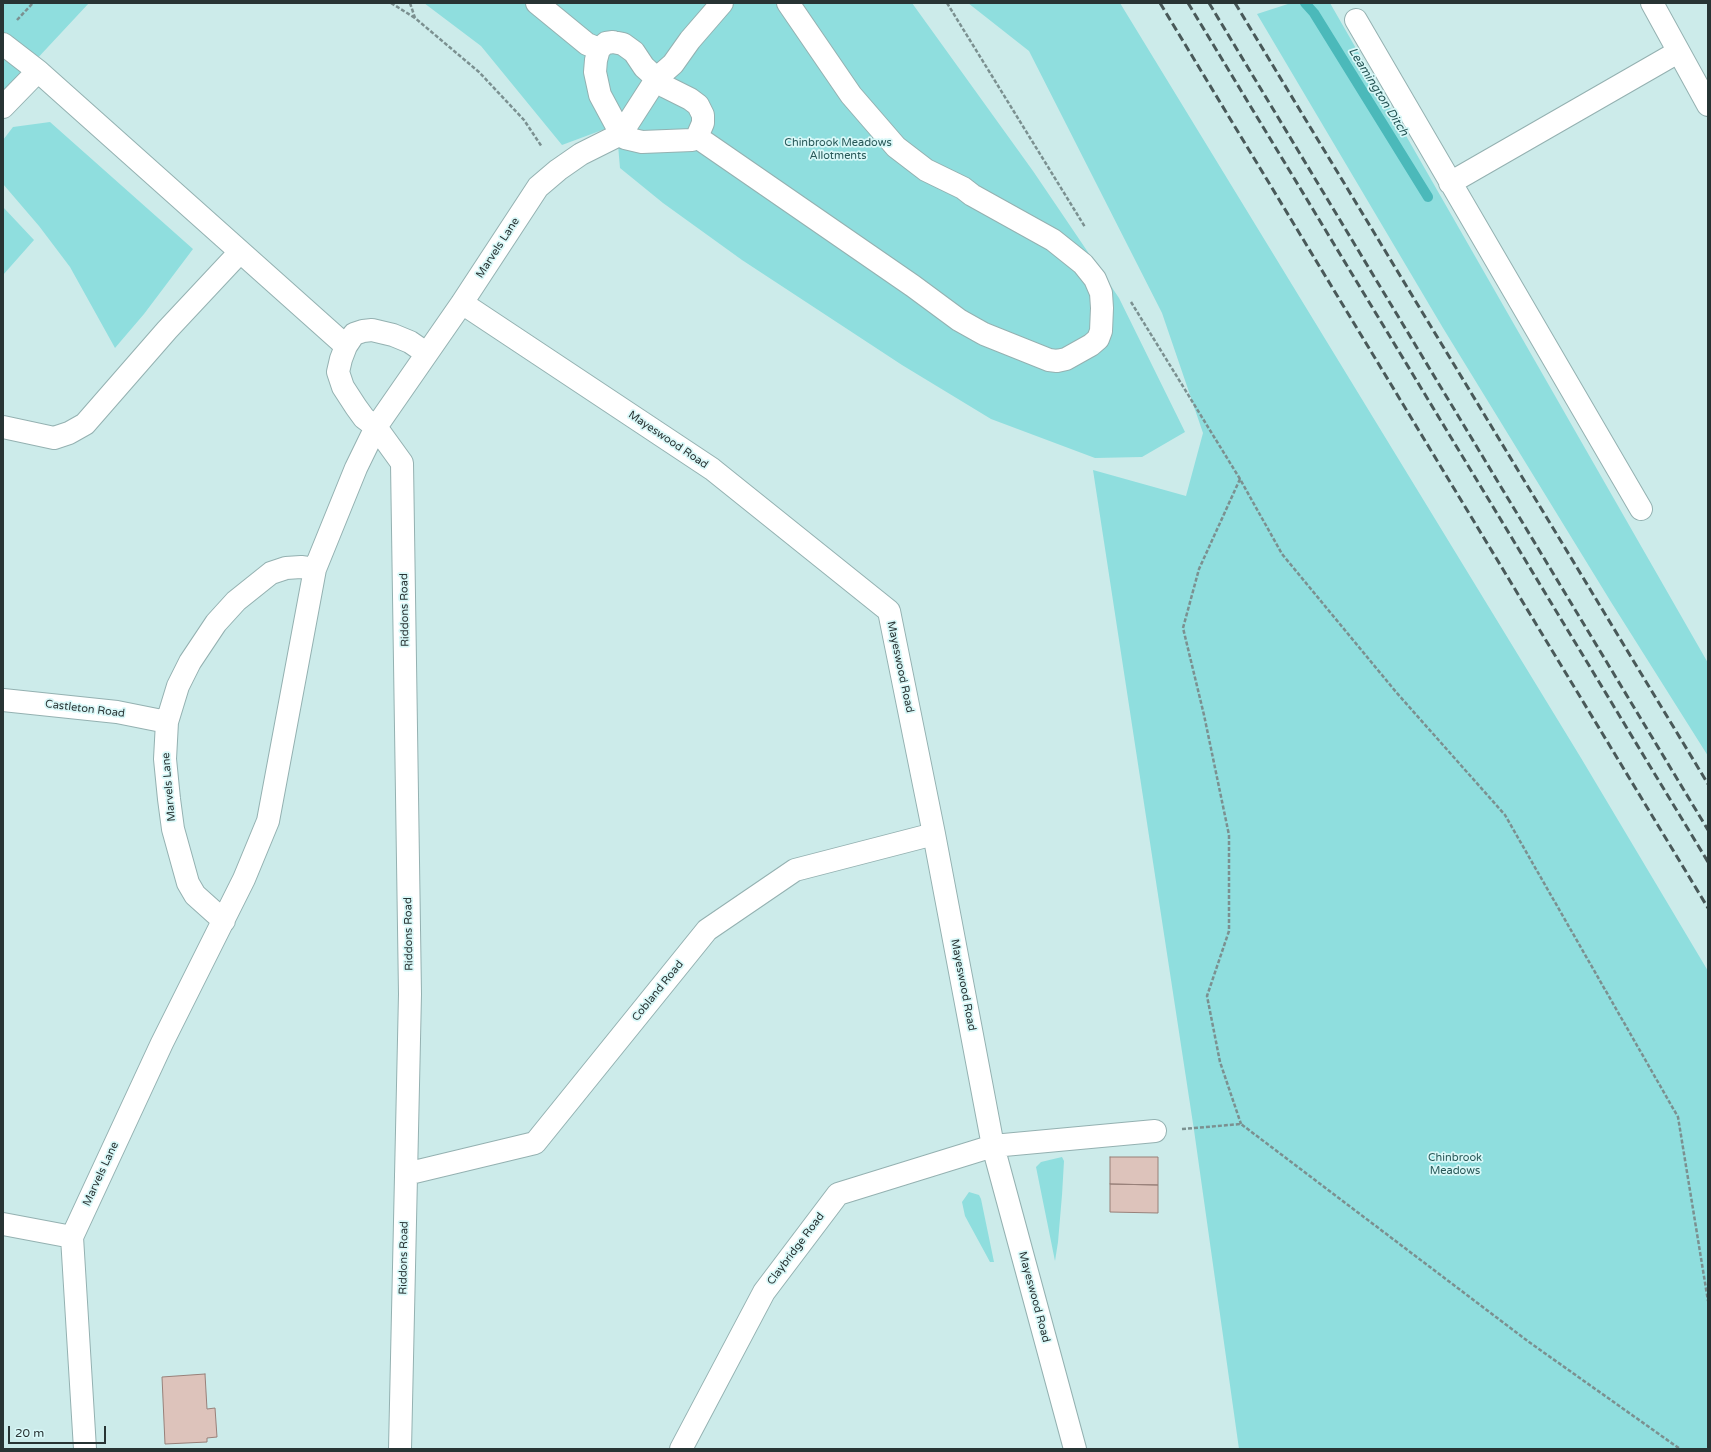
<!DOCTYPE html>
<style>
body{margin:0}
#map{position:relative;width:1711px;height:1452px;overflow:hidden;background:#ccebea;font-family:"Varela Round",sans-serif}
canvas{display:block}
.frame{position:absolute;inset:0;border:4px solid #283434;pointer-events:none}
.scale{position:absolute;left:8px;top:1426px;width:98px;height:18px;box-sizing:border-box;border:2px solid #283434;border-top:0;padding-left:5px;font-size:12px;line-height:14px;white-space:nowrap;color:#283434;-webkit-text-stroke:3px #d9f8f8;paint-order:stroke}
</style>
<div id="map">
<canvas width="1711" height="1452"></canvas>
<div class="frame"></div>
<div class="scale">20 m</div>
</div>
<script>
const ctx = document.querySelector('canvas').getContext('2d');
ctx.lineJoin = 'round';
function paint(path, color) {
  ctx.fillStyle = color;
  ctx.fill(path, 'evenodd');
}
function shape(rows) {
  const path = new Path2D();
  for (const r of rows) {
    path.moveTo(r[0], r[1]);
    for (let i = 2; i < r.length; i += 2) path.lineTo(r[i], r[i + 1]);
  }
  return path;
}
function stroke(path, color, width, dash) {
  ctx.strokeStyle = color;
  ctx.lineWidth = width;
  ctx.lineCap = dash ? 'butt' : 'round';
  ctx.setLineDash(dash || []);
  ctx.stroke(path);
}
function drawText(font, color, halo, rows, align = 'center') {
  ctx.font = font + ' "Varela Round",sans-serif';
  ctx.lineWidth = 3.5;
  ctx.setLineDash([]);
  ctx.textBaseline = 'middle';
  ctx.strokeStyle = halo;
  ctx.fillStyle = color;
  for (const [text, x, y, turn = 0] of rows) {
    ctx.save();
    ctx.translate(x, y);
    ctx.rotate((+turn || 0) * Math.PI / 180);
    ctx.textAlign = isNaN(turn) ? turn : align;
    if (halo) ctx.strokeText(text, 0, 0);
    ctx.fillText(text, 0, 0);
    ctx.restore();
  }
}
paint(shape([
 [3,3,89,3,6,92,3,102],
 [424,3,912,3,1033,171,1119,298,1185,432,1142,457,1095,458,991,419,902,365,742,260,663,203,620,168,618,145,605,129,562,145,481,46],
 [968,3,1120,3,1581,758,1708,971,1708,1449,1239,1449,1194,1130,1093,470,1186,496,1203,433,1162,313,1029,51],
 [1291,3,1330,3,1708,663,1708,756,1611,602,1443,328,1257,14],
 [50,122,193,249,144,314,115,348,70,267,39,226,3,184,3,140,13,127],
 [3,207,34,240,3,275],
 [1062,1157,1064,1161,1062,1195,1058,1242,1055,1261,1036,1167,1041,1162],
 [969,1192,979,1195,981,1199,994,1262,990,1262,965,1216,962,1202]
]), '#8fdede');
stroke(shape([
 [1305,3,1314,13,1428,197]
]), '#4bb9ba', 10);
const building = shape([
 [1110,1157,1158,1157,1158,1185,1110,1184,1110,1157],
 [1110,1184,1158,1185,1158,1213,1110,1212,1110,1184],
 [205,1374,207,1409,215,1408,217,1437,207,1438,207,1442,165,1444,162,1377,205,1374]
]);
paint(building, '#ddc3bb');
stroke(building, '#988079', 1);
const minor = shape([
 [537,3,587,44,599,49],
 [1652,3,1708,105],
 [1356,20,1641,509],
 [613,42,623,44,634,52,644,67,666,87,690,99,698,105,703,115,703,123,697,137,692,140,642,142,625,138,621,134,600,95,595,72,596,60,599,49,606,43,613,42],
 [3,44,38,71,346,346],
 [3,107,38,71],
 [697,137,913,286,959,320,984,334,1049,360,1057,361,1066,359,1091,345,1098,339,1101,331,1102,308,1101,293,1095,279,1083,264,1053,240,972,195,963,188,926,170,896,147,851,95,788,3],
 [1450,183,1678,52],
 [462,303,712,469,889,611,934,834,993,1146,1075,1449],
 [3,427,54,438,69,433,85,424,167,330,240,252],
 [3,700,117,712,167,722],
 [224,921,195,895,188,883,173,829,169,799,165,759,167,722,178,686,190,662,216,623,236,601,271,573,286,568,301,567,315,569],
 [406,1174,535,1143,707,930,795,870,934,834],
 [3,1224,72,1237],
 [85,1449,72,1237,162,1043,244,879,268,821,315,569,356,468,376,427,462,303,538,187,558,170,581,154,621,134,657,78,673,64,690,40,722,3],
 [400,1449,410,994,402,463,376,427,364,418,356,407,343,387,338,372,341,359,346,346,354,334,363,331,372,330,393,335,410,342,426,353],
 [681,1449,764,1292,838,1194,993,1146,1155,1131]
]);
stroke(minor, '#94b1b1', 24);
stroke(shape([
 [391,3,415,18],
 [410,3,415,18,479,72,524,120,542,147],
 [947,3,1085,227],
 [17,20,33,3],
 [1131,302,1240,479,1282,554,1396,692,1505,815,1678,1117,1708,1301],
 [1240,479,1199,569,1183,628,1204,715,1229,835,1229,931,1207,996,1220,1062,1241,1124],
 [1182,1129,1241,1124,1529,1342,1680,1449]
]), '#7b9090', 2.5, [4, 2]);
stroke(minor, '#fff', 22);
stroke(shape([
 [1160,3,1708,908],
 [1188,3,1708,862],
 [1209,3,1708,830],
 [1235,3,1708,784]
]), '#495959', 3, [8, 4]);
drawText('11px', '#275757', '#d9f8f8', [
 ["Chinbrook Meadows",838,143],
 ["Allotments",838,156],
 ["Chinbrook",1455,1158],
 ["Meadows",1455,1171]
]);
drawText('11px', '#283434', '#d9f8f8', [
 ["Marvels Lane",498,248,-57],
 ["Mayeswood Road",668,440,34],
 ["Riddons Road",405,610,-91],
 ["Mayeswood Road",900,667,78],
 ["Castleton Road",85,709,7],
 ["Marvels Lane",169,787,-95],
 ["Riddons Road",409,934,-91],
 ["Mayeswood Road",963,985,79],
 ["Cobland Road",658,991,-51],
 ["Marvels Lane",101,1174,-65],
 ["Claybridge Road",796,1249,-53],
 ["Riddons Road",404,1258,-89],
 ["Mayeswood Road",1034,1297,75]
]);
drawText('italic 12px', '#265656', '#d9f8f8', [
 ["Leamington Ditch",1378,92,58]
]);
</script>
